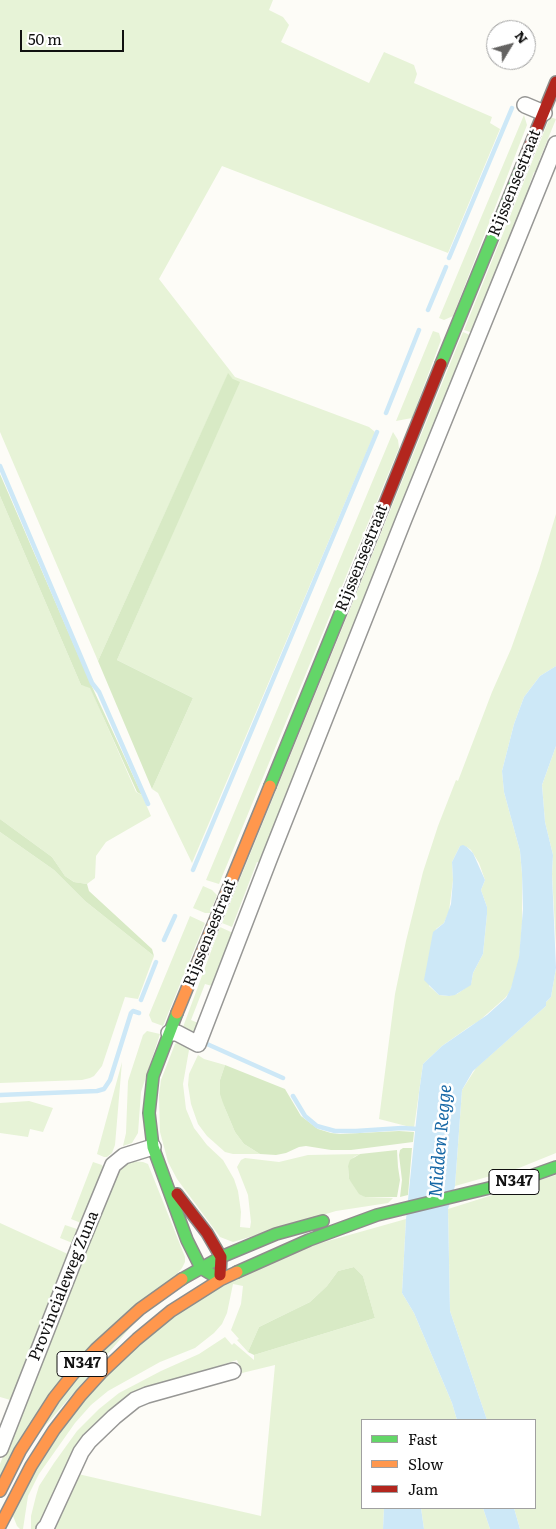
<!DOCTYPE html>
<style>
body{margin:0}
#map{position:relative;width:556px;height:1529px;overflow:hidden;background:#fdfcf7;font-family:Literata,serif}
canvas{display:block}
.legend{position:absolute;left:361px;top:1419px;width:175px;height:90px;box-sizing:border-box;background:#fff;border:1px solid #a0a0a0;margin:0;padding:6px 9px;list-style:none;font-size:15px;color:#111}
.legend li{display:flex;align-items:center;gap:10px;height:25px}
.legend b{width:25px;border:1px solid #a0a0a0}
.north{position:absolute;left:486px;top:20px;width:50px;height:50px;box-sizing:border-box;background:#fff;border:1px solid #a0a0a0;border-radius:50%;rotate:53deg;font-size:14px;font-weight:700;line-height:20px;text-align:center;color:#111}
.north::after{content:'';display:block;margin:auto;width:18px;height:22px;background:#646362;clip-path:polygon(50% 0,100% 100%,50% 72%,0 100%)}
.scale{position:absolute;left:20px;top:30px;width:104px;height:22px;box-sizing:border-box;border:2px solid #111;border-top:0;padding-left:6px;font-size:15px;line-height:18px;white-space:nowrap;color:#111;-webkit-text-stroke:4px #fff;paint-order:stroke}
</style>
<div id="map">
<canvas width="556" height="1529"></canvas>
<ul class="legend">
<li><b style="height:6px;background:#63d668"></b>Fast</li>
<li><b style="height:6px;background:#ff974d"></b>Slow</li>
<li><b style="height:6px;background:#b3261e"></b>Jam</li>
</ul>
<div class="north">N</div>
<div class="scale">50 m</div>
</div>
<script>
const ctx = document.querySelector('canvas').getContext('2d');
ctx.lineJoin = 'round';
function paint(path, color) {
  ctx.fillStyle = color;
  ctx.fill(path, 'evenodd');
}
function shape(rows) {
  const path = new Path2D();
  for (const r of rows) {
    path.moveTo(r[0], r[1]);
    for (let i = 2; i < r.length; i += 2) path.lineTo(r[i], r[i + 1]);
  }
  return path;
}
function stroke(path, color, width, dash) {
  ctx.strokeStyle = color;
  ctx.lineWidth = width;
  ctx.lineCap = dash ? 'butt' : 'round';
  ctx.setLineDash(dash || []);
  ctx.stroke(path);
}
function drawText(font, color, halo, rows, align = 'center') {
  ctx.font = font + ' Literata,serif';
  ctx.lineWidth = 5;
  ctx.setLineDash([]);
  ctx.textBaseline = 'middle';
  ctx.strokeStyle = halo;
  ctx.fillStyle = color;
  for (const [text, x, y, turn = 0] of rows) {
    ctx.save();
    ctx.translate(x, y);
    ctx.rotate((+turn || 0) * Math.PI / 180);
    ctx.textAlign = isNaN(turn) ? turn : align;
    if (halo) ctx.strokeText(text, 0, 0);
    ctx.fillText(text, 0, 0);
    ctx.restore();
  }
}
paint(shape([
 [0,0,273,0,269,10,283,17,289,25,281,42,369,83,384,52,414,65,417,74,414,83,492,117,490,123,500,129,448,253,222,166,159,279,235,377,369,427,375,432,192,863,158,793,152,789,193,698,117,660,161,560,233,379,228,374,98,661,0,432],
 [524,115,527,125,453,316,444,320,439,318],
 [550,117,556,119,539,161,542,164,539,174,534,172,529,186,532,190,473,333,464,330],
 [433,331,439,333,441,340,412,418,396,421],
 [463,332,472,336,262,863,257,862,232,927,222,923],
 [393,432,398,440,399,448,219,884,206,880],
 [0,496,81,685,90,687,136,792,142,795,151,816,106,842,96,856,95,878,87,884,74,882,65,876,52,857,0,819],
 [556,514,556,666,540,676,524,697,514,724,502,771,504,792,520,851,522,874,522,924,519,961,514,981,509,993,505,998,479,1021,469,1027,442,1046,423,1064,414,1128,379,1119,395,994,406,941,423,872,438,826,456,780,458,781,492,692,511,649,539,570],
 [460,846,467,847,471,850,479,863,485,880,481,890,487,907,487,914,483,954,473,973,471,984,457,994,448,996,439,995,429,986,436,929,444,923,449,911,453,880,452,862],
 [556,746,556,946,552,874,553,855,545,822,542,785],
 [0,832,54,870,85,901,154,956,138,999,125,997,102,1066,94,1076,90,1078,82,1080,0,1083],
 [203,886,212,890,217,895,210,913,205,913,193,908],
 [190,916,205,923,163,1026,152,1022,149,1015],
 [220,927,233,933,212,986,205,984,191,1020,198,1023,197,1029,195,1031,188,1032,183,1027],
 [556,968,556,1153,519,1168,455,1186,462,1090,476,1068,546,1006,546,1002,551,997],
 [147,1031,160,1034,141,1092,138,1133,132,1143,123,1146,126,1133,128,1081,143,1035],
 [178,1042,188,1047,189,1050,183,1084,186,1109,194,1128,207,1145,223,1160,234,1179,238,1191,241,1212,240,1227,250,1228,251,1222,248,1195,237,1167,241,1160,245,1158,279,1162,308,1155,360,1154,354,1157,348,1166,349,1179,365,1197,393,1198,388,1203,336,1211,233,1242,220,1237,177,1179,168,1162,160,1132,159,1095,161,1080,175,1044],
 [198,1055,204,1059,225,1065,220,1080,224,1106,235,1132,244,1144,260,1154,233,1154,225,1152,207,1136,198,1124,191,1104,188,1085,189,1074],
 [122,1062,115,1145,112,1153,107,1157,104,1157,97,1154],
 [29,1101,53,1108,43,1132,30,1129,28,1137,0,1133,0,1103],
 [131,1161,143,1162,148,1164,185,1257,185,1262,182,1268,0,1478,0,1464,111,1183,121,1167],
 [93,1162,102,1165,105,1171,84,1221,81,1223,71,1219],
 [556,1175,556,1529,520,1529,514,1508,535,1508,535,1420,487,1420,450,1311,448,1209],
 [406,1219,402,1293,414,1313,452,1403,457,1420,362,1420,362,1508,384,1508,383,1529,50,1529,78,1474,261,1516,275,1365,242,1373,237,1360,147,1389,124,1402,97,1426,81,1445,67,1471,45,1520,36,1529,31,1529,31,1516,36,1496,39,1486,54,1463,77,1431,99,1409,119,1393,161,1371,199,1354,225,1337,232,1345,234,1343,254,1360,254,1355,375,1318,363,1276,354,1267,338,1271,327,1286,310,1302,259,1327,248,1352,237,1340,239,1339,231,1330,241,1304,243,1286,233,1284,227,1313,222,1324,214,1333,195,1348,160,1362,108,1391,91,1405,75,1423,39,1474,28,1496,23,1529,20,1529,17,1526,13,1516,14,1508,51,1442,68,1419,120,1359,143,1339,176,1315,229,1282,271,1261,303,1248],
 [0,1223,70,1255,14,1401,0,1397],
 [65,1225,77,1229,79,1233,75,1244,60,1238],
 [421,1508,483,1508,490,1529,424,1529]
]), '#e7f3d7');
paint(shape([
 [228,373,233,379,240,382,117,660,193,698,152,789,98,661],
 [0,474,89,680,142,795,137,792,90,688,81,685,0,496],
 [0,819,52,857,65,876,74,882,87,884,89,891,152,949,154,956,85,901,54,870,0,832],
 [225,1065,285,1089,301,1116,318,1129,331,1133,340,1134,399,1131,414,1132,413,1142,351,1150,331,1150,306,1146,299,1147,286,1153,276,1155,260,1154,244,1144,235,1132,224,1106,220,1094,220,1080],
 [403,1148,412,1148,408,1195,400,1197,402,1180,399,1155,400,1150],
 [397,1150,398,1167,400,1180,397,1197,365,1197,359,1194,349,1179,348,1166,350,1160,360,1154],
 [354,1267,363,1276,375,1318,254,1355,248,1352,259,1327,310,1302,327,1286,338,1271]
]), '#d8eac5');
paint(shape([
 [556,666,556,746,542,785,545,822,553,855,552,874,556,968,551,997,546,1002,546,1006,473,1071,462,1090,455,1186,448,1209,450,1311,487,1420,457,1420,452,1403,414,1313,402,1293,406,1219,419,1093,423,1064,442,1046,487,1015,506,998,511,988,519,957,523,909,522,874,520,851,504,792,502,771,514,724,524,697,540,676],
 [463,845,467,847,473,853,485,880,481,890,487,907,487,914,483,954,473,973,471,985,455,995,449,996,439,995,424,980,433,932,444,923,451,904,453,880,452,862,460,846],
 [384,1508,421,1508,424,1529,383,1529],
 [483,1508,514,1508,520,1529,490,1529]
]), '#cde8f7');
stroke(shape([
 [449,258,512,108],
 [428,310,446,267],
 [386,413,419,330],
 [0,466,92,683,99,692,148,804],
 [193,870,377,432],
 [164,940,175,916],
 [141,1000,156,962],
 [207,1044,283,1078],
 [0,1095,97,1091,104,1089,110,1080,131,1013,133,1011,139,1013],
 [293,1096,305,1116,317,1126,324,1128,335,1131,356,1131,402,1128,418,1129]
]), '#cde8f7', 4.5);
const street = shape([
 [525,105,544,113],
 [169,1033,177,1033,198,1044,270,857,404,519,556,144],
 [0,1449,78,1250,113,1165,124,1156,153,1147],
 [44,1529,47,1526,81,1452,89,1441,114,1417,135,1400,147,1395,233,1371]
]);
const fast = shape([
 [441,364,527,153],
 [270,786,375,528],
 [177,1013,153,1076,149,1113,153,1147,187,1240,201,1268,216,1277],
 [237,1272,309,1240,377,1215,514,1182,556,1167],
 [182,1279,221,1257,276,1234,323,1221]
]);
const slow = shape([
 [177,1013,270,786],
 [0,1491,20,1451,54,1398,73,1374,96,1349,140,1309,182,1279],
 [0,1526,31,1466,54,1430,81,1395,101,1373,137,1339,171,1311,220,1280,237,1272]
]);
const jam = shape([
 [527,153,556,82],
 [375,528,441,364],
 [177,1194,207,1233,221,1257,220,1275]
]);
stroke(street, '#979795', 18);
stroke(fast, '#8e8d8b', 14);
stroke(slow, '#8e8d8b', 14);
stroke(jam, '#8e8d8b', 14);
stroke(street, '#fffffe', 15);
stroke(fast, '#63d668', 11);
stroke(slow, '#ff974d', 11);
stroke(jam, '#b3261e', 11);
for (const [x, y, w] of [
 [514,1182,50],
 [82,1364,50]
]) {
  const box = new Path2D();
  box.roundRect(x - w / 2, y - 12.5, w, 25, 4);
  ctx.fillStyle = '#fff';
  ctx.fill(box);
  stroke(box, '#111', 1);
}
drawText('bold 15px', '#111', null, [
 ["N347",514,1182],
 ["N347",82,1364]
]);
drawText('16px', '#111', '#fff', [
 ["Rijssensestraat",515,183,-68],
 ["Rijssensestraat",362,558,-68],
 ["Rijssensestraat",210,933,-68],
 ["Provincialeweg Zuna",64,1286,-68]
]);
drawText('italic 18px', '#1768a6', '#fff', [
 ["Midden Regge",441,1141,-85]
]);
</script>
